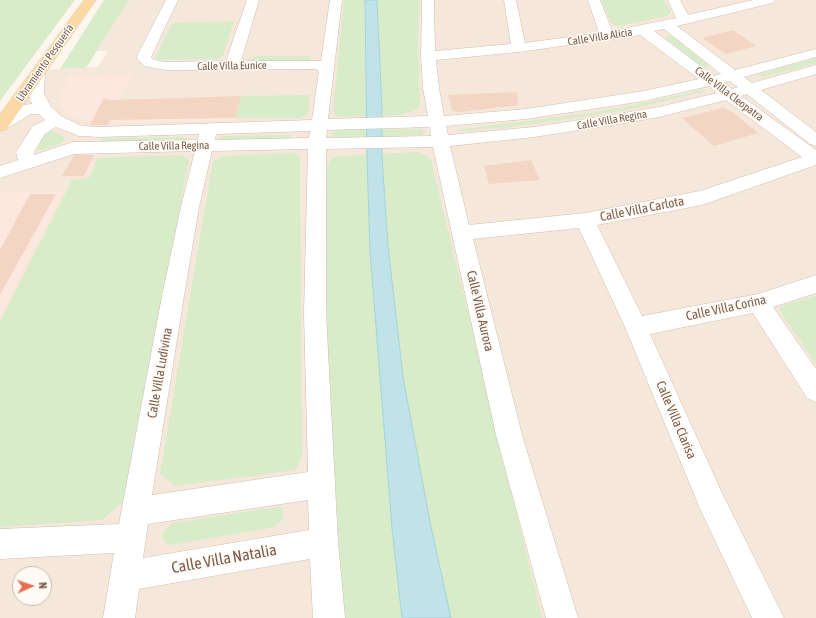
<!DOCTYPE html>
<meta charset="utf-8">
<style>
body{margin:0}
#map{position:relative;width:816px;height:618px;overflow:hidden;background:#fdf6ec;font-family:"Asap Condensed",sans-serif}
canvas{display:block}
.north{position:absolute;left:12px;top:566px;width:40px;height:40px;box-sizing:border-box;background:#fffaf3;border:1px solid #cabbb1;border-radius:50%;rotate:87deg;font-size:11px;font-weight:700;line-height:16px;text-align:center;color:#7a5c4d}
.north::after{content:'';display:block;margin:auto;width:14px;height:18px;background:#e76f51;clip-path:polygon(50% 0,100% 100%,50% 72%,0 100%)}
</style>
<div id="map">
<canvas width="816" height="618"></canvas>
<div class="north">N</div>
</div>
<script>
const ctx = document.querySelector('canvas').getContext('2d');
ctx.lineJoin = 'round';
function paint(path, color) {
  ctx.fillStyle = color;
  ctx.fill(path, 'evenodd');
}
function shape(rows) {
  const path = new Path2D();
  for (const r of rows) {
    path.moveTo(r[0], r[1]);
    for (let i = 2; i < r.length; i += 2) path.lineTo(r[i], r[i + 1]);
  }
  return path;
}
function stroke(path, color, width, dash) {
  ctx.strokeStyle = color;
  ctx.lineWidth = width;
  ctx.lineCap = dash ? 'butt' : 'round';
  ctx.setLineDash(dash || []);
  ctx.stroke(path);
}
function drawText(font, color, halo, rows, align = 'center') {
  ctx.font = font + ' "Asap Condensed",sans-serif';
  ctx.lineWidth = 3;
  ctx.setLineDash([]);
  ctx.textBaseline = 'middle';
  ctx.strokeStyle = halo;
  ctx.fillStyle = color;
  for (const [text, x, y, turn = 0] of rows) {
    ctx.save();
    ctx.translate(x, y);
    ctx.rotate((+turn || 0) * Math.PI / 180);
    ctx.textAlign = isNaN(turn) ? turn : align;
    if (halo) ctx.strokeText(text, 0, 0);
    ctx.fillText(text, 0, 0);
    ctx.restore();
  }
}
paint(shape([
 [128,0,816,0,816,618,0,618,0,129,40,70,98,67,108,51,97,51],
 [20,574,44,574,44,598,20,598]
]), '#f5e8da');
paint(shape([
 [70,75,131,75,120,99,241,96,236,120,125,123,85,120,71,116,62,107,60,100,61,92],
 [62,191,0,314,0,193]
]), '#fde8e0');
paint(shape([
 [0,0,75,0,0,101],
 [104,0,129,0,86,68,60,69],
 [344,0,419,0,418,44,420,105,417,110,401,115,346,117,336,116,333,111],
 [601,0,664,0,671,13,667,16,619,26,614,25,611,22],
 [234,21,223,56,219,59,159,60,155,58,172,23],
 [668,35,673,36,708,63,708,67,700,66,667,39,665,38],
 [259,56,308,56,313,58,308,60,257,61,251,59,252,57],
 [816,58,816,63,763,77,757,75],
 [702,90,706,91,632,109,590,116,508,127,461,131,456,130,588,113,629,106],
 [310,95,308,114,301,118,236,118,241,96],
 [421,129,426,131,422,135,337,138,331,134,337,130],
 [50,130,63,136,65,139,63,142,58,145,36,151,44,134],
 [289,135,291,136,289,138,222,140,220,137,223,136],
 [186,137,187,138,185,140,100,142,102,138],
 [417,152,427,156,431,160,542,618,343,618,328,353,325,217,327,165,331,159,340,156],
 [294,153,300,157,302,455,296,470,175,486,160,474,213,161,224,156],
 [181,155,189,160,124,501,102,520,0,527,0,322,72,180,89,178,98,158],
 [816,296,816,364,780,311,781,306],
 [277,507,282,508,284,518,275,527,171,545,166,543,163,540,162,533,173,523]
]), '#d8ecc9');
const water = shape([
 [365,0,377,0,382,110,382,157,388,246,403,377,430,522,451,618,402,618,392,528,370,251,367,158,365,0]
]);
paint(water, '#bfe3e8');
stroke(water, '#a5d3da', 1);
paint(shape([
 [733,30,756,46,726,54,702,38],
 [517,92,518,105,461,112,452,111,448,95],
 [241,96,236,118,110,120,108,125,90,125,104,98,109,100],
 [723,108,733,112,758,133,714,146,682,118],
 [74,155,94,155,84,176,62,176],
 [531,160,540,180,489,184,484,166],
 [30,194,56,194,0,295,0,250]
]), '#f3d5c3');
const minor = shape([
 [166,0,178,0,151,57,154,60,165,62,226,61,247,0,259,0,241,61,321,61,330,0,342,0,328,119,428,116,423,88,421,56,422,0,434,0,435,51,511,44,504,0,516,0,525,43,599,33,588,0,600,0,612,31,676,18,668,0,680,0,688,15,753,0,775,0,773,3,677,26,735,70,816,49,816,57,744,77,752,83,816,65,816,74,761,90,816,132,816,146,810,144,747,94,741,96,816,150,816,165,702,205,597,225,642,316,758,294,816,275,816,293,773,307,816,369,816,402,807,398,753,313,650,334,721,491,784,618,752,618,701,511,625,327,579,228,473,239,522,435,578,618,546,618,496,435,433,147,326,149,326,313,338,542,345,618,313,618,310,559,139,589,135,618,103,618,114,553,0,559,0,529,119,524,162,296,181,207,195,151,74,154,0,178,0,166,18,160,16,152,33,126,45,120,39,114,31,114,6,129,0,130,0,117,22,105,32,104,28,93,28,83,33,70,38,69,43,70,45,73,44,93,51,107,61,116,82,126,99,127,312,120,319,71,316,69,165,70,144,66,137,58,138,54,166,0],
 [664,29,721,74,714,76,654,31,664,29],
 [640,35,699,79,644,91,526,109,444,116,439,88,436,60,519,52,640,35],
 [730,81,738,87,732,89,724,83,730,81],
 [709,86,717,93,659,107,612,115,534,127,448,135,446,126,526,119,644,101,709,86],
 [726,100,802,157,700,191,585,213,469,225,450,146,534,137,612,125,659,117,726,100],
 [56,127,79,136,99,137,199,134,198,140,73,142,34,155,34,152,45,134,56,127],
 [430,127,431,136,326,138,327,130,430,127],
 [310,131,309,138,215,140,216,134,310,131],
 [308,149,304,313,308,472,152,495,184,296,199,207,212,151,308,149],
 [308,500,309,530,143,558,148,524,308,500]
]);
const major = shape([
 [84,0,96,0,6,130,0,131,0,114,84,0]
]);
stroke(minor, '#d1beb0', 1);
stroke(major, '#dad1cd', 1);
paint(minor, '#fff');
paint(major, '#fbd9a5');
drawText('11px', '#7a5c4d', '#fffaf3', [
 ["Calle Villa Alicia",600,37,-9],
 ["Libramiento Pesquería",45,63,-55],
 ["Calle Villa Eunice",232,66,-1],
 ["Calle Villa Cleopatra",729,94,37],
 ["Calle Villa Regina",612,120,-10],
 ["Calle Villa Regina",174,146,-1]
]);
drawText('13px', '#7a5c4d', '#fffaf3', [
 ["Calle Villa Carlota",642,209,-11],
 ["Calle Villa Corina",726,308,-12],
 ["Calle Villa Aurora",480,311,77],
 ["Calle Villa Ludivina",160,373,-80],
 ["Calle Villa Clarisa",676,420,67]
]);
drawText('16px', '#7a5c4d', '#fffaf3', [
 ["Calle Villa Natalia",224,559,-10]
]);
</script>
